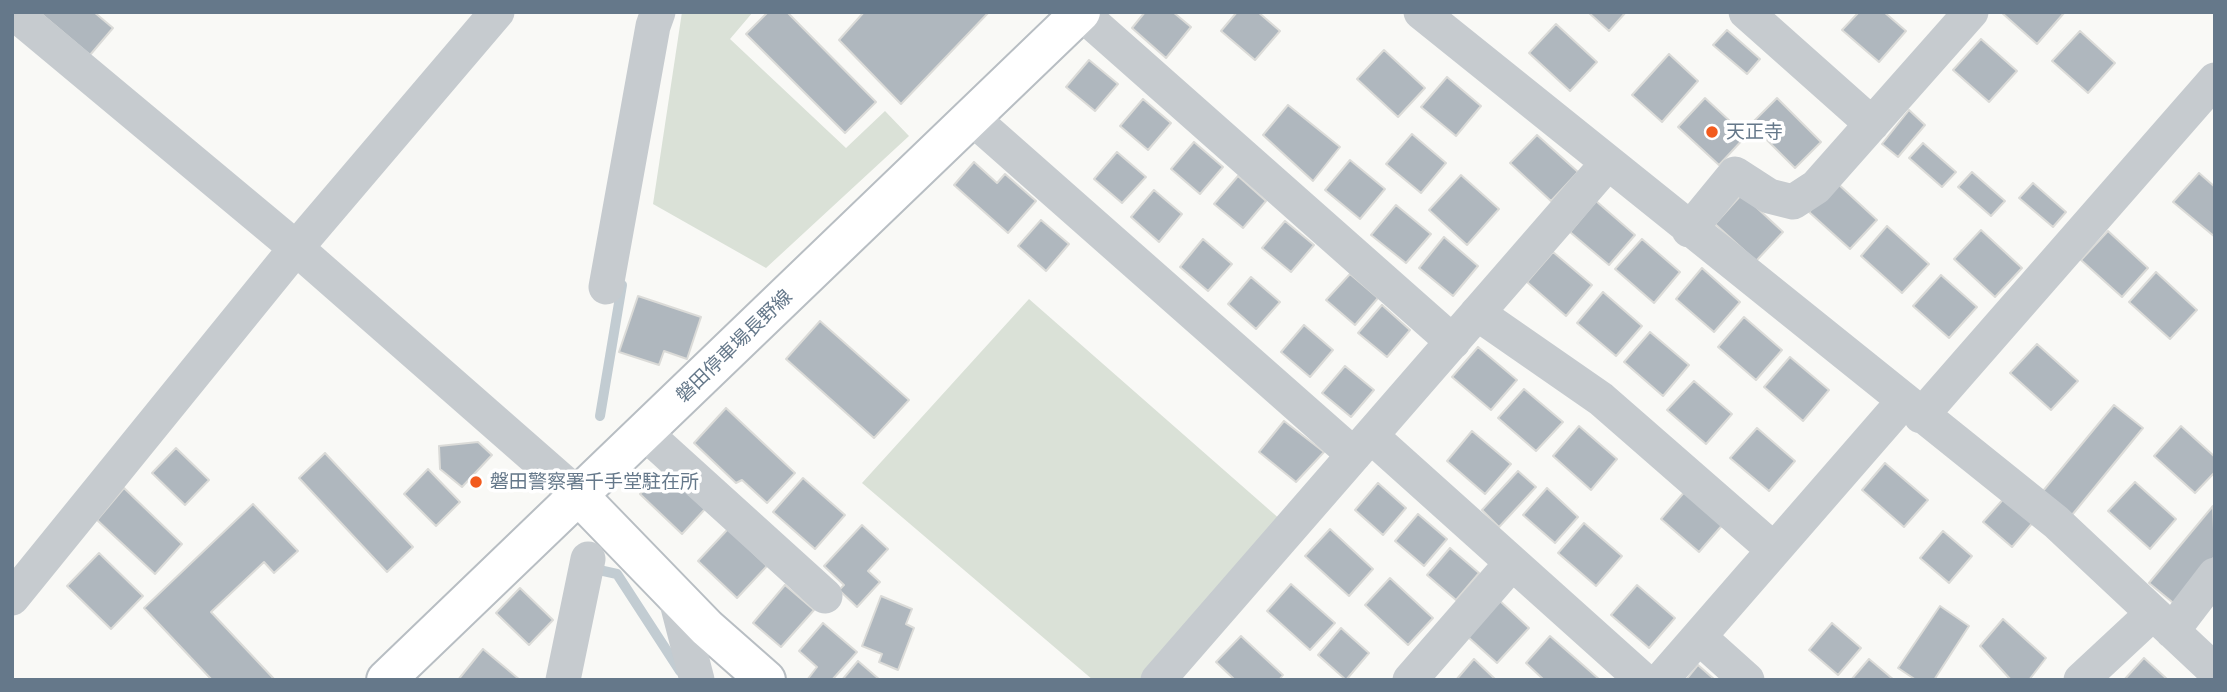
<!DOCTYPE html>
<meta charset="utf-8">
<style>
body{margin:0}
#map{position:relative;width:2227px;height:692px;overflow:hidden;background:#f9f9f6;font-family:Ubuntu,sans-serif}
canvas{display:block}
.frame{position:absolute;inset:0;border:14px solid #65788a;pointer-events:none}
</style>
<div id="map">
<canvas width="2227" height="692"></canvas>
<div class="frame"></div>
</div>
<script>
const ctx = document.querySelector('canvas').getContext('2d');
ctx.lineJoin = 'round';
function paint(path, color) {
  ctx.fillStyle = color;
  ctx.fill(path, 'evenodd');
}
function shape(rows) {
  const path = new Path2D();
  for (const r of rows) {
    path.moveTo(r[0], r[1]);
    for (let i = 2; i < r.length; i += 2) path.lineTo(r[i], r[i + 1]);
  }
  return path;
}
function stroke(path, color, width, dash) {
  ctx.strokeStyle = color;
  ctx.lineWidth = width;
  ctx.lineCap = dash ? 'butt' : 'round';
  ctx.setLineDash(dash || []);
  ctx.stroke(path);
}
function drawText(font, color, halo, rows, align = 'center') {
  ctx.font = font + ' Ubuntu,"Noto Sans JP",sans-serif';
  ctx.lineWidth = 7;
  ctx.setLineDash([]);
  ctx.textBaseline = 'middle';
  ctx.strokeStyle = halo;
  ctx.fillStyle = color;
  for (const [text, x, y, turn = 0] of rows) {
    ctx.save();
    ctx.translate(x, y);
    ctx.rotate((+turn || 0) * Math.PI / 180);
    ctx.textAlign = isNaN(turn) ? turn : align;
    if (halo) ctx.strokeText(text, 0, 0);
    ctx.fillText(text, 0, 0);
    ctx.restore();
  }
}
paint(shape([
 [682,12,753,12,730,39,846,148,885,111,909,136,766,268,653,204],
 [1029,299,1290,528,1158,680,1093,680,862,483]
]), '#dae1d7');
stroke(shape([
 [600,416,622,285],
 [590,568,617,574,680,671]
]), '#c2ccd2', 10);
const building = shape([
 [39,12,94,12,113,28,90,55,39,12],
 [768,12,787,12,876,102,845,133,746,34,768,12],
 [864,12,989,12,901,104,839,40,864,12],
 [1145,12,1173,12,1191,27,1166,58,1132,28,1145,12],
 [1237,12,1258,12,1280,31,1255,60,1221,31,1237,12],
 [1588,12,1626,12,1609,31,1588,12],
 [1859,12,1884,12,1906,31,1879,62,1842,30,1859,12],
 [2001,12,2063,12,2064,13,2037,44,2001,12],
 [1556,24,1597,62,1570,91,1529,53,1556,24],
 [1727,30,1760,59,1747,74,1713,45,1727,30],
 [2080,31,2115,63,2088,93,2052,61,2080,31],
 [1981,39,2017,71,1989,102,1953,70,1981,39],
 [1384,50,1425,88,1398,117,1357,79,1384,50],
 [1669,54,1698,81,1662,122,1632,95,1669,54],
 [1089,60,1118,84,1095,111,1066,87,1089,60],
 [1447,77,1481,106,1456,136,1421,107,1447,77],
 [1705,98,1746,136,1719,165,1678,127,1705,98],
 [1777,98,1821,142,1795,168,1751,124,1777,98],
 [1143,99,1171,123,1148,150,1120,126,1143,99],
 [1288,105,1340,147,1313,181,1263,135,1288,105],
 [1909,110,1925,125,1898,157,1882,144,1909,110],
 [1412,134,1446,163,1421,193,1386,164,1412,134],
 [1537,135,1578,172,1551,201,1510,163,1537,135],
 [1194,142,1223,167,1200,194,1171,169,1194,142],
 [1923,143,1956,172,1942,187,1909,158,1923,143],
 [1117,152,1146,177,1122,203,1094,179,1117,152],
 [1350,160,1385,189,1360,219,1325,190,1350,160],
 [974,162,997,183,1005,174,1036,201,1008,233,954,185,974,162],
 [1972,172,2005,201,1991,216,1958,187,1972,172],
 [2199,173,2215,187,2215,237,2173,202,2199,173],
 [1461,175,1499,209,1467,245,1429,210,1461,175],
 [1238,176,1266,201,1243,228,1214,204,1238,176],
 [1836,182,1877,220,1850,249,1809,212,1836,182],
 [2033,183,2066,212,2053,227,2019,198,2033,183],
 [1154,190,1182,214,1159,242,1131,217,1154,190],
 [1742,194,1783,232,1756,261,1715,224,1742,194],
 [1596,201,1635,235,1609,265,1570,232,1596,201],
 [1396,205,1431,234,1406,263,1371,235,1396,205],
 [1041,220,1069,244,1046,271,1018,246,1041,220],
 [1285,221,1314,245,1291,272,1262,248,1285,221],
 [1887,226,1929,264,1902,293,1861,256,1887,226],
 [1981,230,2022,268,1995,297,1954,259,1981,230],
 [2108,231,2148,268,2122,297,2081,260,2108,231],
 [1444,237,1478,266,1453,296,1419,268,1444,237],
 [1203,239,1232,264,1208,291,1180,267,1203,239],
 [1642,239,1680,272,1654,303,1615,269,1642,239],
 [1553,252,1592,285,1566,316,1527,282,1553,252],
 [1702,268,1740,302,1714,332,1676,299,1702,268],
 [2156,272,2197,310,2170,339,2129,302,2156,272],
 [1350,274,1378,298,1355,325,1326,300,1350,274],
 [1941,275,1977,307,1949,338,1913,306,1941,275],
 [1251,277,1280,302,1256,329,1228,304,1251,277],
 [1603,292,1642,326,1616,356,1577,323,1603,292],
 [638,296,701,317,687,359,664,351,659,365,619,352,638,296],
 [1382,305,1410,330,1387,357,1358,333,1382,305],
 [1744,317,1782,350,1756,380,1718,347,1744,317],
 [820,321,909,400,874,438,786,359,820,321],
 [1304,325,1333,350,1310,377,1281,352,1304,325],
 [1650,332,1689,365,1663,396,1624,362,1650,332],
 [2037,344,2078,381,2051,410,2010,373,2037,344],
 [1478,347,1517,380,1491,410,1452,377,1478,347],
 [1790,357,1829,390,1803,421,1764,387,1790,357],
 [1345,366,1374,390,1351,417,1322,393,1345,366],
 [1694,381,1732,414,1706,444,1667,410,1694,381],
 [1524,389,1563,422,1536,451,1498,418,1524,389],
 [2114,405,2143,428,2072,515,2043,491,2114,405],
 [726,408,795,473,767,503,742,480,736,483,694,443,726,408],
 [1284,421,1324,452,1296,482,1259,452,1284,421],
 [1579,426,1617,459,1591,490,1553,456,1579,426],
 [2181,426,2215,457,2215,472,2195,493,2154,456,2181,426],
 [1757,428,1795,461,1769,491,1730,458,1757,428],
 [1472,431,1511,464,1485,494,1447,461,1472,431],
 [478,442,492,455,462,487,440,469,439,446,478,442],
 [176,448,209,480,185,505,152,473,176,448],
 [325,453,413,547,387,572,299,478,325,453],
 [1885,463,1928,500,1904,527,1862,490,1885,463],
 [428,469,460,502,436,526,404,494,428,469],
 [664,470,705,509,682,534,640,494,664,470],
 [1518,471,1536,487,1499,527,1482,510,1518,471],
 [803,478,845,515,815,549,773,512,803,478],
 [2135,482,2176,519,2150,549,2108,511,2135,482],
 [1378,483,1406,508,1383,535,1355,510,1378,483],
 [124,488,182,544,155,574,97,520,124,488],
 [1547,488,1578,517,1555,543,1523,515,1547,488],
 [1687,489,1725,522,1699,552,1661,519,1687,489],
 [2007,495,2035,520,2012,547,1983,522,2007,495],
 [253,504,298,551,274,573,264,562,211,612,275,680,212,680,144,608,253,504],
 [2213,506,2215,556,2177,606,2149,583,2213,506],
 [1418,514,1447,539,1424,566,1395,541,1418,514],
 [1584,523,1622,556,1596,586,1558,553,1584,523],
 [862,525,888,549,868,571,880,582,857,607,839,590,844,585,824,566,862,525],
 [728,529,767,566,737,598,698,561,728,529],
 [1330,529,1373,569,1349,596,1305,556,1330,529],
 [1943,531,1972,556,1949,583,1920,558,1943,531],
 [1450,548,1479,573,1456,600,1427,575,1450,548],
 [99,553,143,596,111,629,67,586,99,553],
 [1390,578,1433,618,1408,645,1365,605,1390,578],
 [1291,584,1335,623,1310,650,1267,611,1291,584],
 [785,585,814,610,781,647,753,623,785,585],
 [1637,585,1675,618,1649,648,1611,615,1637,585],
 [520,588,553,620,529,645,496,613,520,588],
 [881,596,912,609,906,624,914,628,898,670,879,662,882,654,862,646,881,596],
 [1500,601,1529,628,1497,663,1468,637,1500,601],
 [1940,606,1969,626,1934,680,1916,680,1898,668,1940,606],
 [2003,619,2046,658,2029,680,2011,680,1980,646,2003,619],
 [823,623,857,652,832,680,807,680,817,667,799,651,823,623],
 [1832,623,1861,648,1838,675,1809,650,1832,623],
 [1341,628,1369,653,1346,680,1318,655,1341,628],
 [1241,636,1283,675,1279,680,1235,680,1216,662,1241,636],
 [1550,636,1600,680,1544,680,1526,663,1550,636],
 [483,649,520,680,458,680,483,649],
 [2144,658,2168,680,2124,680,2144,658],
 [1474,659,1496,680,1456,680,1474,659],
 [1869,659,1894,680,1851,680,1869,659],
 [858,661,880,680,842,680,858,661],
 [1698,665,1715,680,1686,680,1698,665]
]);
paint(building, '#afb7be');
stroke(building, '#dbdbd8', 2);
const secondary = shape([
 [579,496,707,628,766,680],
 [386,680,1081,12]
]);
stroke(secondary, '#b8bec3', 42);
stroke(shape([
 [13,12,296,248,579,496],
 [1421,12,2056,522,2215,671],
 [1746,12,1872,124],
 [1081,13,1453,342],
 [972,118,1354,455],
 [1689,230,1735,174,1769,196,1793,202,1816,187,1971,12],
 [606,287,653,26,658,12],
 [1477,313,1601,399,1774,550],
 [1921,416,2215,80],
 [645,433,825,596],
 [1371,436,1643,680],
 [675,595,697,680],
 [12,598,296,248,497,12],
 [2172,631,2215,575],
 [1699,637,1747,680],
 [563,680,588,559],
 [1158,680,1607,164],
 [1410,680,1512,563],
 [1661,680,1903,402],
 [2081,680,2153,613]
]), '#c6cbcf', 35);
stroke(secondary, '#fff', 38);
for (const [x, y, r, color] of [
 [1712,132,7,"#f25b1e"],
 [476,482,7,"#f25b1e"]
]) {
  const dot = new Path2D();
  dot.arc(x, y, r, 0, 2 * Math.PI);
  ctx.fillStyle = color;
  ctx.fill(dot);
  stroke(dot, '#fff', 2.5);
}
drawText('19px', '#65788a', '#fff', [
 ["天正寺",1726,132],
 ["磐田警察署千手堂駐在所",490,482]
], 'left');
drawText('19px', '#65788a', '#fff', [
 ["磐田停車場長野線",734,346,-44]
]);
</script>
